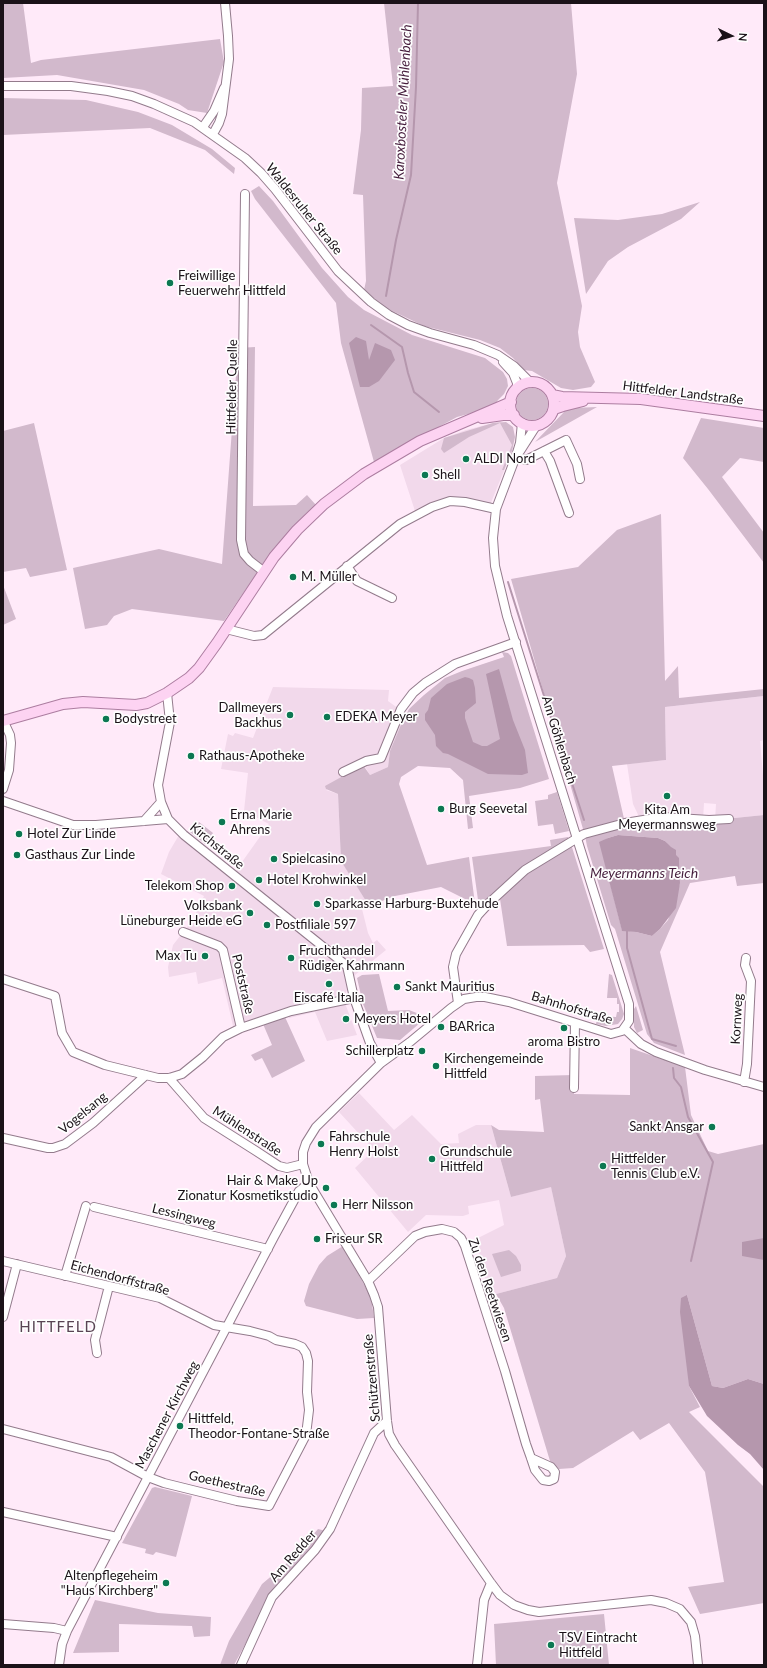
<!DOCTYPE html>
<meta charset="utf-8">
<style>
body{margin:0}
#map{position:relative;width:767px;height:1668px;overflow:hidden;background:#ffeaf9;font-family:Lato,sans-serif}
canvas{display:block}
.frame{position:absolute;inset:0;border:4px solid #1a1218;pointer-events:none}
.north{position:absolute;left:711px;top:16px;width:40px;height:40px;-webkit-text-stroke:3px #fefefe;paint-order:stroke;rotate:95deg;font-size:11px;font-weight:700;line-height:16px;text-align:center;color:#1a1218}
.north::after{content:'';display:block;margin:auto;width:14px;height:18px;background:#1a1218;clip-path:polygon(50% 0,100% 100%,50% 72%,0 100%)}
</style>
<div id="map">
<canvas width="767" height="1668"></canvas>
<div class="frame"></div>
<div class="north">N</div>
</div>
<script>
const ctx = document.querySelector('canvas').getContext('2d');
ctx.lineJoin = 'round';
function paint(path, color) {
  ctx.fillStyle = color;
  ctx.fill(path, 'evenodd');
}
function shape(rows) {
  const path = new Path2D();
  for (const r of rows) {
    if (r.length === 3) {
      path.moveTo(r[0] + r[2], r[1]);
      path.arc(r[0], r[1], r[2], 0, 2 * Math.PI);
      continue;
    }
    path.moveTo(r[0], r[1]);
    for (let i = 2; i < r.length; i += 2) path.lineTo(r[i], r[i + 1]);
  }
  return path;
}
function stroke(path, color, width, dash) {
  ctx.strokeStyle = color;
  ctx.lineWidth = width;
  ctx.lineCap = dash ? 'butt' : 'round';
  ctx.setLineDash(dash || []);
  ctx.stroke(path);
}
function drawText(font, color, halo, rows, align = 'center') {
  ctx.font = font + ' Lato,sans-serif';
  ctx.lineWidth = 3.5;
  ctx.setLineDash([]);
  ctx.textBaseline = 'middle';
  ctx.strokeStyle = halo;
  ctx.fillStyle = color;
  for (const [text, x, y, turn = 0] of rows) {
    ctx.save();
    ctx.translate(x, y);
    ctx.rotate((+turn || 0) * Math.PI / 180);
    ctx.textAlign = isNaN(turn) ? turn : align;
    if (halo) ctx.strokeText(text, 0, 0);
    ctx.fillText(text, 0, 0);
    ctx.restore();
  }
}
paint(shape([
 [501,421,513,445,512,451,490,505,465,499,415,511,400,465,444,438,466,430],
 [273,687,389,690,388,701,406,714,390,751,388,767,370,775,364,765,326,790,338,794,341,860,369,906,362,909,368,933,373,943,377,940,386,950,355,975,343,998,357,1035,327,1041,315,1012,289,1018,285,1011,233,1026,222,978,198,984,196,972,169,977,168,967,173,945,188,926,190,926,204,896,161,874,169,852,179,835,232,876,269,824,244,811,248,773,221,769,228,734,233,736,235,733,253,738],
 [764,696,764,740,760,741,764,787,764,815,715,820,716,804,704,803,703,820,641,821,633,804,627,764,666,760,665,707],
 [359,1093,394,1130,412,1115,441,1144,459,1143,458,1134,476,1125,491,1125,511,1197,551,1186,566,1256,557,1278,496,1294,486,1281,476,1239,504,1225,499,1200,468,1206,469,1214,463,1216,426,1215,408,1232,355,1168,374,1150,339,1112]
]), '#f2d9eb');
paint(shape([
 [3,3,23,3,31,63,41,60,220,39,224,62,207,113,188,110,179,104,144,90,57,75,3,78],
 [384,3,571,3,577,74,557,183,582,306,578,332,580,347,595,382,591,387,573,390,561,388,532,371,524,370,513,358,500,348,480,340,424,326,386,308,364,290,366,281,363,195,353,194,361,130,362,88,393,86],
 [3,98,86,100,138,112,172,125,212,149,235,168,234,174,205,150,150,128,3,135],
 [259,186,273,201,322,268,348,297,364,310,412,335,485,358,503,372,507,379,508,386,504,394,498,400,495,405,476,412,457,417,374,462,341,343,336,303,255,199,251,191],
 [700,202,681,219,628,247,608,261,586,294,574,218,618,220,662,214],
 [255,347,253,506,296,505,307,495,316,505,275,547,224,621,132,609,114,616,107,625,85,629,73,568,159,549,222,564,238,348],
 [532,404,16],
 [597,407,535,442,565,411,573,408],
 [701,418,764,428,764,462,740,458,722,477,764,533,764,563,708,489,683,458],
 [506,422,513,427,515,437,512,451,504,470,502,470,512,445,500,423,469,437,444,453,441,449,444,438,493,423],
 [34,423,67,570,30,577,26,568,3,572,3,431],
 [661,514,665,681,678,666,679,698,764,689,764,696,665,707,666,760,612,766,625,823,662,817,715,820,764,815,764,883,737,886,735,876,690,883,660,952,685,1055,654,1043,647,1034,615,929,611,925,587,846,585,836,511,579,578,567,617,530],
 [618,835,658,838,665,841,679,860,680,883,668,920,660,929,652,936,636,932,622,930,600,843,608,838],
 [3,585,16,619,3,625],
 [502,652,508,653,511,656,549,779,520,788,469,796,473,828,468,829,463,780,450,768,418,766,401,777,399,784,427,865,469,857,475,904,441,887,395,896,369,906,341,861,338,794,326,789,325,786,363,765,370,775,388,767,390,751,400,727,409,709,424,695,445,678,462,671,504,657],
 [557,792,569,831,555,834,553,824,538,826,535,801,548,799,548,795],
 [199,822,213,833,205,844,190,832],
 [568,837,569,841,481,906,478,900,472,857,551,846,550,840],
 [571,844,604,949,590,952,584,945,507,946,500,899,520,877],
 [379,974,388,1011,409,1010,427,1017,400,1040,377,1038,363,1004,357,978,362,975],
 [609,974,612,975,624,1014,622,1019,618,1024,606,1026,596,1024,597,1019,599,1016,616,1017,617,1012,619,1012,619,1004,617,1004,617,998,607,998],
 [636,1006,643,1030,637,1033,634,1027,634,1009],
 [285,1017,305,1061,272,1078,262,1058,255,1061,251,1055,272,1045,263,1024],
 [630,1048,685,1067,691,1115,708,1151,718,1154,764,1144,764,1384,748,1379,723,1388,712,1386,687,1295,689,1386,700,1407,689,1412,764,1487,764,1603,700,1614,688,1587,724,1582,705,1472,669,1423,640,1440,633,1431,573,1468,559,1469,550,1461,504,1308,496,1294,557,1278,566,1256,551,1187,511,1197,491,1125,499,1130,544,1132,540,1099,535,1100,535,1076,574,1075,574,1094,630,1095],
 [343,1246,371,1297,374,1318,357,1319,306,1306,304,1301,309,1284,319,1265,327,1256],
 [509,1250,516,1256,521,1265,521,1271,501,1277,492,1254],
 [155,1487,192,1496,176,1557,156,1552,153,1555,145,1553,146,1549,122,1543,152,1488],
 [318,1529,326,1531,274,1591,234,1665,220,1665,229,1641,262,1584,293,1558],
 [95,1600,158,1613,211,1617,210,1636,194,1637,192,1626,119,1624,119,1652,73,1653],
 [604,1614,609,1665,496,1665,494,1624]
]), '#d2b9cc');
paint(shape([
 [356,337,366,341,369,360,375,343,391,350,395,360,379,381,369,387,360,387,349,343],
 [499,669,513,720,525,750,528,773,522,775,488,774,448,754,443,753,436,746,435,735,425,720,425,714,428,710,431,698,447,684,465,677,469,678,473,680,475,688,476,703,465,712,465,718,473,742,482,746,487,746,500,739,486,674],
 [618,835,658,838,665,841,671,847,676,850,676,855,679,858,680,883,676,908,660,929,652,936,636,932,622,931,599,842,608,838],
 [764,1238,764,1260,742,1256,742,1242],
 [687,1295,712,1386,723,1388,748,1379,764,1384,764,1470,750,1454,738,1445,707,1416,689,1386,680,1312,681,1298]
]), '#b597ad');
stroke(shape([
 [386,296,396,240,411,175,416,87,418,3],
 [371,325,402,347,408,373,414,392,439,412],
 [508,582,551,718],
 [556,734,584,820],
 [627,929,627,948,652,1039,676,1046],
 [673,1068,674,1078,681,1087,688,1117,713,1162,691,1261]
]), '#b597ad', 2);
const minor = shape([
 [3,86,71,86,108,91,132,96,154,104,194,122,245,158,261,173,275,189,338,271,371,302,389,315,408,325,430,333,474,345,498,355,514,366,531,383],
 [203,127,214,111,224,88],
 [213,134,219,123,222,114,229,59,228,36,225,3],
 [245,194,241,540,244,554,250,561,263,571],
 [503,362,513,373,517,383,517,389],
 [522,423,520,443,516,456,496,509,493,538,495,566,507,616,629,1004,629,1021,622,1031,611,1034,509,1002,485,997,476,997,464,999,451,1008,410,1042,381,1063,316,1127,306,1143,303,1152,303,1164,309,1183,368,1281,374,1295,378,1307,387,1421,389,1434,395,1445,491,1583,500,1595,514,1605,528,1610,539,1612,651,1600,666,1603,680,1609,691,1622,695,1636,698,1665],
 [520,451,536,426],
 [544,451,550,461,569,513],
 [516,456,526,460,566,440,577,464,580,479],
 [347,566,357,581,392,598],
 [226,629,254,636,263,635,400,524,432,507,450,501,465,502,496,509],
 [167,693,170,722,158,785,161,802,168,819,184,835,347,966,354,998,370,1043,381,1063],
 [3,720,10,735,11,743,9,770,3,789],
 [343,772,366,761,381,758,401,709,413,693,425,683,455,664,516,642],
 [3,801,73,825,96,825,168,819],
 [144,821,161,802],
 [183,932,219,946,223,950,241,1028],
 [3,979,55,996,62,1033,73,1052,105,1065,158,1078,169,1078,182,1074,203,1057,223,1037,241,1028,291,1011,354,998],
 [458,1003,453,967,456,954,478,915,489,903,525,870,584,834,625,823,662,817,709,820,729,819],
 [625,1029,641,1044,656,1052,705,1070,764,1087],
 [169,1078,204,1118,256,1151,279,1166,287,1168,303,1164],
 [744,1082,747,1064,751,981,745,965,746,958],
 [574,1088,575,1023],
 [3,1138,48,1148,53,1148,65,1144,93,1123,146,1075],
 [94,1207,268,1249],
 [3,1261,160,1298,214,1325,250,1331,269,1336,276,1340,295,1344,302,1347,306,1353,308,1361,307,1392,309,1410,306,1435,269,1506,237,1501,164,1483,148,1477,111,1457,3,1429],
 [65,1276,86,1206],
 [368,1281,415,1236,425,1232,442,1229,454,1232,461,1238,465,1246,505,1371,526,1444,531,1458,535,1470,543,1480,549,1481,554,1479,555,1472,551,1467,531,1458],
 [3,1317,17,1264],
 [97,1353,95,1340,109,1286],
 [3,1512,117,1537],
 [3,1624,54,1628,67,1631],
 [59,1665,62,1644,67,1631,274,1237,299,1191,309,1183],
 [241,1665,272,1597,315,1550,330,1529,374,1433,387,1421],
 [477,1665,484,1600,491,1583]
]);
const major = shape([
 [532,404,22],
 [552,395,562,397,641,399,764,416],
 [554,409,563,406,583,401],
 [482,418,503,415,514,415],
 [3,721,63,704,83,702,136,705,147,703,167,693,189,678,199,668,217,643,274,557,297,530,324,504,364,474,420,441,511,402]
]);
stroke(minor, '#937b8c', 10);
stroke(major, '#ac7da0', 12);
stroke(minor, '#fff', 8);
stroke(major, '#fdd3f2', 10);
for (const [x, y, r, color] of [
 [170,283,4,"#0c7852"],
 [466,459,4,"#0c7852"],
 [425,475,4,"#0c7852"],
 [293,577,4,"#0c7852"],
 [290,715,4,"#0c7852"],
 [327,717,4,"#0c7852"],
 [106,719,4,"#0c7852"],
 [191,756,4,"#0c7852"],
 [667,796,4,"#0c7852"],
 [441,809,4,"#0c7852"],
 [222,822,4,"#0c7852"],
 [19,834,4,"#0c7852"],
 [17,855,4,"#0c7852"],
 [274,859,4,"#0c7852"],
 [259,880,4,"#0c7852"],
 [232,886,4,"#0c7852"],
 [317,904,4,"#0c7852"],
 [250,913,4,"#0c7852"],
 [267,925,4,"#0c7852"],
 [205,956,4,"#0c7852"],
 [291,958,4,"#0c7852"],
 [329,984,4,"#0c7852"],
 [397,987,4,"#0c7852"],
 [346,1019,4,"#0c7852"],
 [441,1027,4,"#0c7852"],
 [564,1028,4,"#0c7852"],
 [422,1051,4,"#0c7852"],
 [436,1066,4,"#0c7852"],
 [712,1127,4,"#0c7852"],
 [321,1144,4,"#0c7852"],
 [432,1159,4,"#0c7852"],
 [603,1166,4,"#0c7852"],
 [326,1188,4,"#0c7852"],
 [334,1205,4,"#0c7852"],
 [317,1239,4,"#0c7852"],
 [180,1426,4,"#0c7852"],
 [166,1583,4,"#0c7852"],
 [551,1645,4,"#0c7852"]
]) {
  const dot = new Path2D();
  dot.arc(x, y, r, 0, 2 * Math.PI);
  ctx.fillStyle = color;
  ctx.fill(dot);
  stroke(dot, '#fefefe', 1.5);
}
drawText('13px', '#1a1218', '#fefefe', [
 ["Waldesruher Straße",304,209,51],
 ["Hittfelder Quelle",232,387,-89],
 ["Hittfelder Landstraße",683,393,7],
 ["Am Göhlenbach",559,740,73],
 ["Kirchstraße",217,846,39],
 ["Poststraße",243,984,77],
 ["Bahnhofstraße",572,1008,17],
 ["Kornweg",737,1019,-87],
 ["Vogelsang",83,1113,-39],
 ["Mühlenstraße",247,1131,33],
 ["Lessingweg",184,1216,14],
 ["Eichendorffstraße",120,1278,15],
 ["Zu den Reetwiesen",490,1290,71],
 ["Schützenstraße",372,1378,-95],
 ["Maschener Kirchweg",167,1415,-62],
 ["Goethestraße",227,1484,13],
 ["Am Redder",293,1556,-49]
]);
drawText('13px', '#1a1218', '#fefefe', [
 ["Freiwillige",178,276],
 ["Feuerwehr Hittfeld",178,291],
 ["ALDI Nord",474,459],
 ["Shell",433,475],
 ["M. Müller",301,577],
 ["Dallmeyers",282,708,"right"],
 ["Backhus",282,723,"right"],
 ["EDEKA Meyer",335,717],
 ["Bodystreet",114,719],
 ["Rathaus-Apotheke",199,756],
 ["Burg Seevetal",449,809],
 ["Kita Am",667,810,"center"],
 ["Meyermannsweg",667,825,"center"],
 ["Erna Marie",230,815],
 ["Ahrens",230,830],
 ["Hotel Zur Linde",27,834],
 ["Gasthaus Zur Linde",25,855],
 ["Spielcasino",282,859],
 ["Hotel Krohwinkel",267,880],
 ["Telekom Shop",224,886,"right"],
 ["Sparkasse Harburg-Buxtehude",325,904],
 ["Volksbank",242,906,"right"],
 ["Lüneburger Heide eG",242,921,"right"],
 ["Postfiliale 597",275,925],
 ["Fruchthandel",299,951],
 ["Rüdiger Kahrmann",299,966],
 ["Max Tu",197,956,"right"],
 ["Sankt Mauritius",405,987],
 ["Eiscafé Italia",329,998,"center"],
 ["Meyers Hotel",354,1019],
 ["BARrica",449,1027],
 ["aroma Bistro",564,1042,"center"],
 ["Schillerplatz",414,1051,"right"],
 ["Kirchengemeinde",444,1059],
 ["Hittfeld",444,1074],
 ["Sankt Ansgar",704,1127,"right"],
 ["Fahrschule",329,1137],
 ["Henry Holst",329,1152],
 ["Grundschule",440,1152],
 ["Hittfeld",440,1167],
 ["Hittfelder",611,1159],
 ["Tennis Club e.V.",611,1174],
 ["Hair & Make Up",318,1181,"right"],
 ["Zionatur Kosmetikstudio",318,1196,"right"],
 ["Herr Nilsson",342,1205],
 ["Friseur SR",325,1239],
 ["Hittfeld,",188,1419],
 ["Theodor-Fontane-Straße",188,1434],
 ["Altenpflegeheim",158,1576,"right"],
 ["\"Haus Kirchberg\"",158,1591,"right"],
 ["TSV Eintracht",559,1638],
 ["Hittfeld",559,1653]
], 'left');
drawText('italic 14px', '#461e3d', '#fefefe', [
 ["Karoxbosteler Mühlenbach",403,102,-87],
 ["Meyermanns Teich",644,873]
]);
ctx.letterSpacing = '1px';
drawText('15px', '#594454', '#fefefe', [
 ["HITTFELD",58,1327]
]);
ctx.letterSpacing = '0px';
</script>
